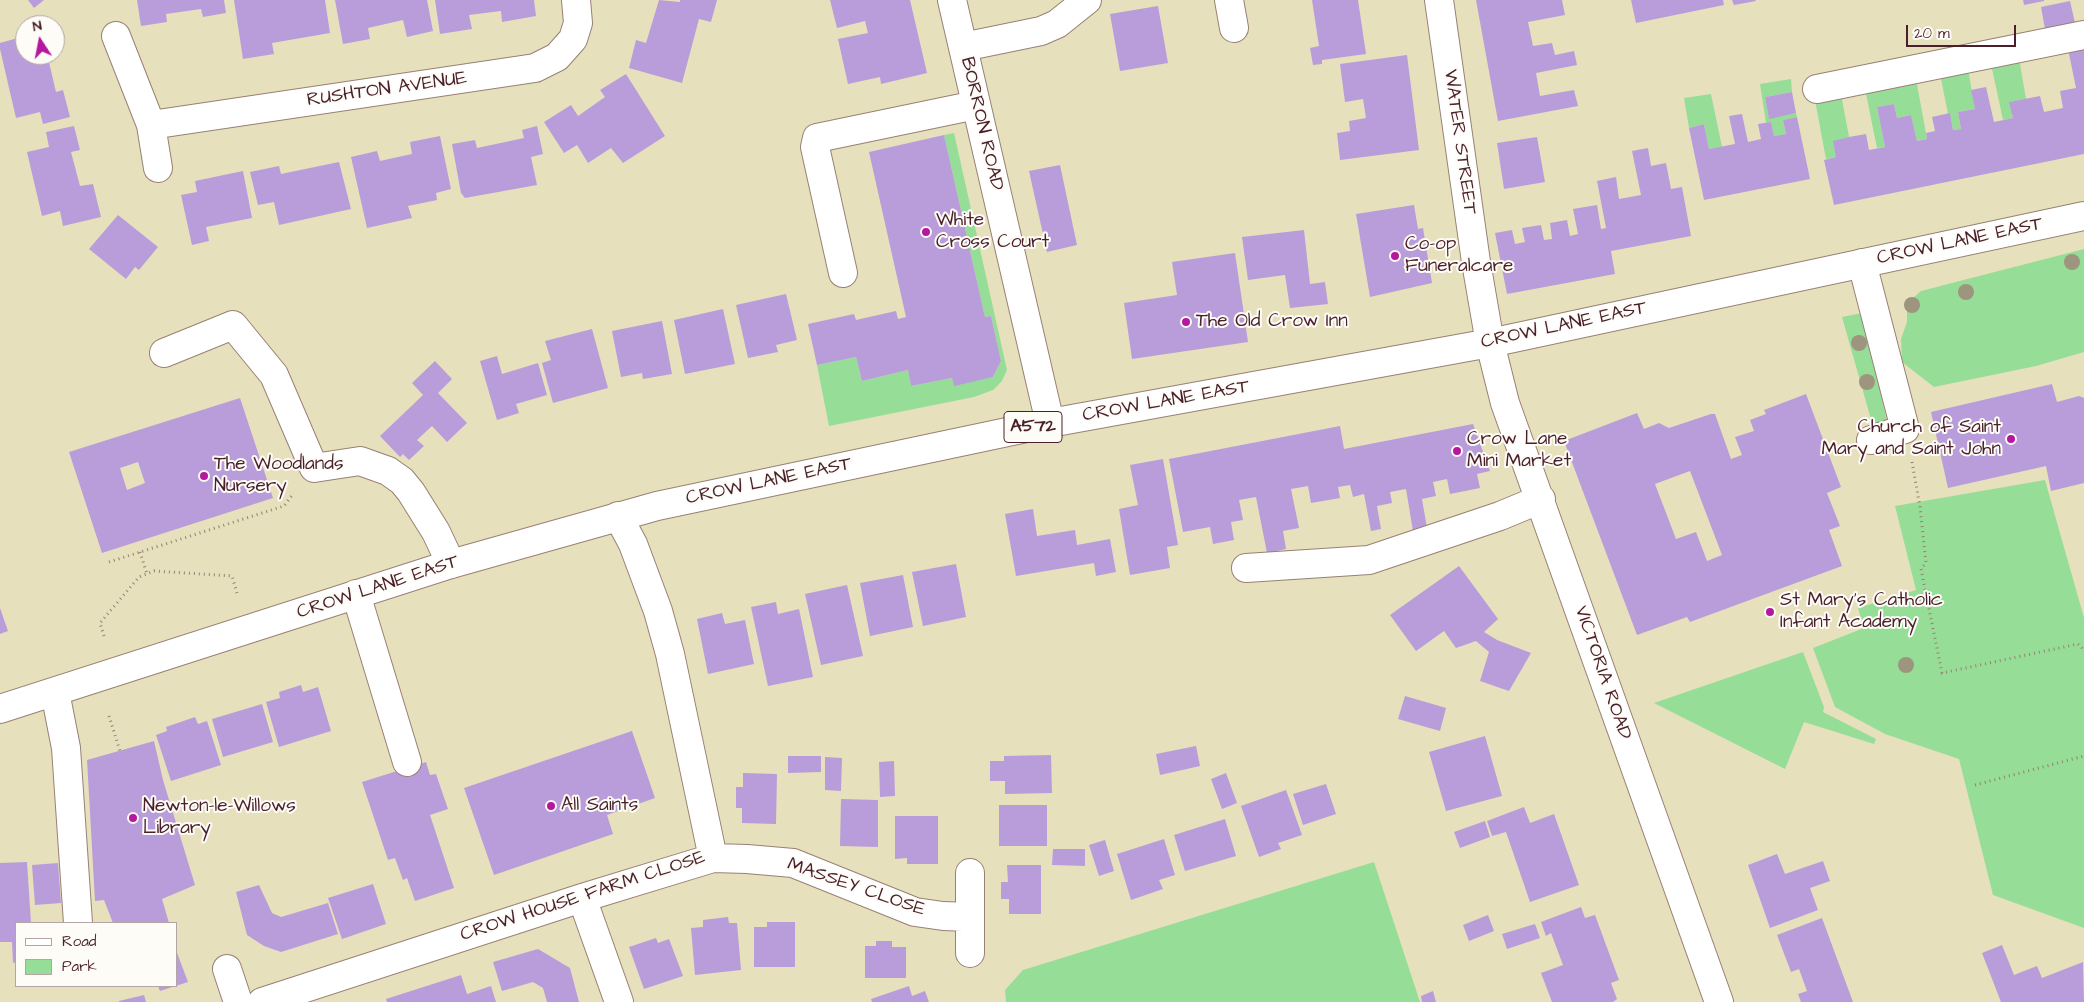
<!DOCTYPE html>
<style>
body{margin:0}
#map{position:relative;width:2084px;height:1002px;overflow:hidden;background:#e7e0bc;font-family:"Architects Daughter",sans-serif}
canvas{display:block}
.legend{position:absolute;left:15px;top:922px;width:162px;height:65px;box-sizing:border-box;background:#fdfcf7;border:1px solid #b5a4a5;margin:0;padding:6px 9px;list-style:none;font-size:15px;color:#4a1f2b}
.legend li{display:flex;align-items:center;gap:10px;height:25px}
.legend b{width:25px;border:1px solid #b5a4a5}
.north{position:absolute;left:15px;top:15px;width:50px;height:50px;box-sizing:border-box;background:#fdfcf7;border:1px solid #b5a4a5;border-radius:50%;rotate:349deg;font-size:14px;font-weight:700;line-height:20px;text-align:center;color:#4a1f2b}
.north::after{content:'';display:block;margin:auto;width:18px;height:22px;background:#b5179e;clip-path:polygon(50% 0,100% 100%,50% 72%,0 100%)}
.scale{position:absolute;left:1906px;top:25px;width:110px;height:22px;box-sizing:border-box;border:2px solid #4a1f2b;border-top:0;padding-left:6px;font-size:15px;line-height:18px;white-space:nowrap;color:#4a1f2b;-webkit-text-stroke:4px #fdfcf7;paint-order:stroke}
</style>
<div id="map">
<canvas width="2084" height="1002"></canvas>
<ul class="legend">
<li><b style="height:6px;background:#fff"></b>Road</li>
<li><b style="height:14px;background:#96dd97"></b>Park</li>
</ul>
<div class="north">N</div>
<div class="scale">20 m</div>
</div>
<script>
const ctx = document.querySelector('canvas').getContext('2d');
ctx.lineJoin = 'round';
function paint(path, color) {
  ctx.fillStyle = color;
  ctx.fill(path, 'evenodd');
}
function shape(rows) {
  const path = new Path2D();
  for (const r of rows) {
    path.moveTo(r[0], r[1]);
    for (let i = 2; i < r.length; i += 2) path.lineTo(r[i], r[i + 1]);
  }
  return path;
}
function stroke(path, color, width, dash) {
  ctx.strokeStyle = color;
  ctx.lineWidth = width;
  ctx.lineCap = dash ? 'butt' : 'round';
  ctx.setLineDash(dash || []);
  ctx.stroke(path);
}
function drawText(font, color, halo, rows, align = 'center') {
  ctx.font = font + ' "Architects Daughter",sans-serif';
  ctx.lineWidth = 4;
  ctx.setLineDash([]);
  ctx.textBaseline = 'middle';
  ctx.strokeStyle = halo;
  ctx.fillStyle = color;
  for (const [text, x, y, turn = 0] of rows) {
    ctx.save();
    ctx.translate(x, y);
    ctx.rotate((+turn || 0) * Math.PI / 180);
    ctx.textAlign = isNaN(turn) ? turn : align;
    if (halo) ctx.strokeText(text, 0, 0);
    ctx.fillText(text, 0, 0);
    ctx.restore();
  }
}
paint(shape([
 [2019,58,2026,99,2010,102,2013,118,2003,120,1991,64],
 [1968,69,1975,109,1958,112,1961,129,1953,130,1950,114,1948,114,1940,74],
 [1791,79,1792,92,1765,97,1769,118,1796,113,1797,117,1783,120,1786,134,1774,136,1771,122,1766,123,1760,84],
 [1916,79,1927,139,1917,141,1911,115,1897,118,1894,104,1877,107,1885,147,1877,148,1865,89],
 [1711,94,1722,147,1709,149,1704,124,1689,128,1684,98],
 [1841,94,1849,137,1836,157,1826,159,1815,100],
 [954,133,1007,370,1002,381,993,390,974,397,829,426,817,365,856,357,862,381,908,370,911,386,952,378,954,385,993,377,1001,361,991,316,985,317,944,135],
 [2084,249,2084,352,2036,366,1934,387,1902,362,1901,339,1907,322,1907,303,1921,291],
 [1862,313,1887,421,1874,430,1842,317],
 [2045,480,2084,618,2084,928,1993,895,1959,759,1885,734,1835,707,1813,648,1864,628,1858,608,1916,590,1895,506],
 [1803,652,1824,707,1823,712,1876,739,1874,744,1804,722,1785,769,1654,703],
 [1374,862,1420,1002,1006,1002,1005,990,1023,970]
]), '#96dd97');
paint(shape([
 [28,0,44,0,34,8],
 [137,0,224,0,226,13,203,17,201,9,166,14,167,22,141,26],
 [234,0,325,0,330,33,272,43,274,54,243,59],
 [335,0,427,0,433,31,407,37,403,20,368,28,370,39,343,44],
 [435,0,534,0,536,16,502,22,501,11,469,15,472,29,440,34],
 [659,0,680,2,680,0,717,0,711,22,699,19,682,83,629,68,636,40,646,43],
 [830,0,910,0,927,73,881,84,880,77,848,84,838,39,868,33,865,21,837,28],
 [1312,0,1358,0,1366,54,1322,60,1322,64,1313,65,1310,48,1319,46],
 [1476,0,1562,0,1565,15,1528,22,1533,46,1552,43,1555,55,1574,51,1577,65,1536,73,1540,96,1574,90,1578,106,1498,121],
 [1631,0,1723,0,1724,5,1636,23],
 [1732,0,1755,0,1756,1,1734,5],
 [2023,0,2044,0,2044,1,2024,5],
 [2070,1,2075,23,2045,29,2041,7],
 [1158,6,1168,63,1120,71,1110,14],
 [25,36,25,55,57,55,48,58,56,92,63,90,70,117,43,124,40,112,16,118,0,49,0,43],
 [2084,45,2084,154,1834,205,1824,160,1836,157,1833,141,1849,137,1866,134,1869,150,1885,147,1877,107,1894,104,1897,118,1911,115,1917,141,1927,139,1926,133,1935,131,1932,117,1950,113,1953,130,1961,129,1958,112,1975,109,1971,90,1986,87,1994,122,2013,118,2009,102,2040,96,2044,112,2063,108,2060,91,2076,88,2068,49],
 [1407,55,1419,150,1340,160,1337,133,1350,131,1349,121,1366,118,1363,99,1345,102,1340,64],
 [626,74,665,136,623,163,611,148,588,163,577,145,564,153,544,122,571,105,578,116,605,97,600,90],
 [1792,92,1796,113,1769,119,1765,97],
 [1742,114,1748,142,1761,139,1758,124,1771,122,1774,136,1786,134,1783,120,1797,117,1810,179,1704,200,1689,128,1704,124,1709,149,1735,144,1729,116],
 [74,126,80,150,71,152,80,186,93,184,101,217,63,226,60,211,42,216,27,152,49,147,46,132],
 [537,126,543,154,531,157,537,185,465,198,461,193,452,144,475,140,477,148,496,144,524,138,522,130],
 [944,135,985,317,991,316,1001,361,993,377,954,386,952,378,911,386,908,370,862,381,856,357,817,365,808,324,854,314,856,320,896,311,898,319,906,317,869,152],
 [440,136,451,189,436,193,437,200,408,206,412,218,367,228,351,157,377,151,380,161,398,157,412,154,410,142],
 [1537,137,1545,182,1504,189,1497,143],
 [1648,148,1651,166,1666,163,1671,189,1682,187,1691,236,1611,251,1615,274,1507,294,1495,233,1512,230,1515,244,1525,242,1522,228,1541,225,1544,240,1552,239,1550,223,1567,220,1570,236,1578,234,1573,209,1597,205,1601,229,1606,228,1597,181,1616,177,1619,199,1641,195,1632,151],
 [339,162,351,209,279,225,274,202,258,205,250,172,279,166,281,174],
 [1060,165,1077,245,1047,252,1029,171],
 [243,171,252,218,206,227,209,241,192,245,181,195,197,192,195,181],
 [1414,205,1418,229,1423,228,1432,283,1370,297,1356,214],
 [118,215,158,247,139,270,135,267,126,279,89,249],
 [1304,230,1310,284,1325,282,1328,304,1290,308,1285,275,1248,280,1242,237],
 [1235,253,1248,342,1132,359,1124,303,1177,295,1172,262],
 [786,294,797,340,776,345,778,352,748,358,736,305],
 [723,309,735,364,685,374,674,320],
 [662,321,672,374,643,379,642,373,621,377,612,331],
 [592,329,608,388,553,403,542,363,551,360,545,341],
 [497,356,502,374,538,363,547,395,516,404,519,413,497,420,480,361],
 [435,361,452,379,438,393,467,423,447,442,432,426,417,440,424,446,409,460,403,454,400,457,380,436,423,395,412,383],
 [2052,384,2057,402,2079,396,2084,398,2084,483,2051,491,2046,466,1948,488,1931,412],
 [1806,394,1841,487,1827,493,1840,526,1829,530,1842,566,1690,622,1687,617,1637,635,1564,441,1637,413,1644,429,1659,423,1669,428,1711,414,1715,414,1731,459,1742,455,1735,437,1754,431,1750,420,1766,414,1764,410],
 [1690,471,1722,555,1707,561,1696,532,1676,539,1655,484],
 [240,398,273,498,102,553,69,452],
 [138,462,145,483,127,490,120,468],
 [1473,424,1490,471,1477,474,1480,488,1450,494,1447,479,1433,482,1436,496,1422,499,1428,534,1414,537,1406,489,1390,492,1392,503,1377,506,1381,529,1371,531,1364,494,1353,497,1350,485,1338,487,1340,498,1311,503,1308,486,1291,489,1299,528,1283,531,1286,549,1267,553,1256,497,1239,500,1243,520,1231,522,1234,540,1213,544,1210,527,1183,532,1169,459,1340,426,1344,449],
 [1163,459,1178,545,1167,547,1170,568,1130,575,1119,509,1138,505,1130,465],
 [1033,509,1037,536,1075,530,1077,545,1110,539,1116,572,1096,576,1094,563,1016,576,1005,514],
 [956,564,966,617,923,626,912,572],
 [1459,566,1498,619,1484,632,1497,640,1531,653,1509,691,1480,681,1489,652,1476,641,1456,648,1444,631,1416,651,1390,615],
 [903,575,913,627,870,636,860,583],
 [847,585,863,656,821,665,805,594],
 [776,602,778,614,799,609,813,677,768,686,751,607],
 [0,608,8,631,0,634],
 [722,613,725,624,745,620,754,664,708,674,697,619],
 [301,685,303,692,318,687,331,731,279,747,266,702,280,698,279,692],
 [1405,696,1446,708,1440,731,1398,719],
 [262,704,273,742,223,757,212,719],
 [195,717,198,724,207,721,221,765,171,781,156,735,167,731,166,727],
 [632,731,655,798,607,815,613,834,494,875,464,788],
 [1485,736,1502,796,1446,811,1429,752],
 [154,741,163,780,195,885,162,899,169,923,113,923,104,900,95,901,87,760],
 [1196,746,1200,766,1160,775,1156,754],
 [1051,755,1052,793,1005,794,1005,781,990,781,990,761,1004,761,1004,756],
 [788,756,821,756,821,772,788,773],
 [825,757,842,758,841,791,825,790],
 [894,761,895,796,880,797,879,762],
 [426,762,430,775,436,774,448,809,430,815,454,888,415,901,407,878,403,880,395,858,388,860,362,782],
 [743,773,777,774,776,824,742,823,742,808,736,808,736,787,743,787],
 [1226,773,1237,803,1222,809,1211,779],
 [1326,784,1336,814,1303,825,1293,794],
 [1286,790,1302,835,1278,843,1281,849,1259,857,1241,806],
 [841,799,878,800,878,847,840,846],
 [999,805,1047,805,1047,846,999,846],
 [1524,807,1530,823,1554,814,1579,885,1530,902,1506,832,1492,836,1487,821],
 [895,816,938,816,938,864,907,864,907,858,895,859],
 [1225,819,1236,856,1185,871,1174,835],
 [1485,821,1490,837,1460,848,1454,832],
 [1164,839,1175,875,1159,880,1163,889,1131,900,1117,854],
 [1105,840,1114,871,1099,876,1089,845],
 [1053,849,1085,849,1085,866,1052,865],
 [1777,854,1785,874,1823,861,1830,881,1810,888,1818,910,1770,928,1748,865],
 [27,862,31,923,16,923,16,962,13,963,12,942,0,942,0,863],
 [58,863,61,903,35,905,32,865],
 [1007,865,1041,865,1041,914,1009,914,1009,899,1001,899,1001,882,1008,882],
 [373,884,386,924,342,939,328,898],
 [259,885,272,913,281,917,328,903,338,934,281,952,264,946,247,935,236,892],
 [1581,907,1585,918,1595,915,1619,980,1611,983,1617,999,1613,1002,1552,1002,1541,973,1563,965,1551,933,1546,936,1541,922],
 [1488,915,1494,931,1469,941,1463,925],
 [728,917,729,923,737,923,741,970,695,975,691,928,703,927,703,920],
 [1822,918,1853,1002,1801,1002,1798,994,1807,991,1799,969,1791,972,1777,935],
 [767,922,795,922,795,967,754,967,754,927,767,927],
 [1535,924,1540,938,1507,949,1502,934],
 [656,938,658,943,669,939,683,976,644,989,629,947],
 [876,941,892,941,892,947,906,947,906,978,865,978,865,946,876,946],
 [2002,945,2014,975,2037,966,2042,978,2083,962,2084,1002,2001,1002,1982,953],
 [538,949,570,968,579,1002,547,1002,543,988,533,982,502,991,493,962],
 [176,950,188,982,160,991,158,986,176,986],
 [461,975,467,994,491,986,496,1002,387,1002,386,999],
 [909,986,912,996,925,991,929,1002,872,1002,871,999],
 [1433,991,1436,1002,1422,1002,1421,996],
 [144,995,146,1002,119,1002,119,1001]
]), '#b89dda');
const minor = shape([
 [952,0,1050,423],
 [1229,0,1234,28],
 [1439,0,1476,262,1490,343,1505,403,1719,1002],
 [116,36,151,125,535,68,557,57,573,39,578,23,576,0],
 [963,47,1041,31,1057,24,1087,0],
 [1817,89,2084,35],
 [151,125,158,168],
 [1862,263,1905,429,1871,440],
 [843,273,815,147,817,138,976,105],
 [164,353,233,325,274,375,314,468,360,461,388,471,402,481,411,492,436,532,451,564],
 [1246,568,1369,560,1500,516,1541,499],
 [356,594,407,762],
 [55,692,66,748,78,923],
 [713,858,747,859,793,863,915,912,943,916,970,917],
 [582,898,619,1002],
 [970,953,970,873],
 [227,969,238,1002],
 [262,1002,582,898,713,858,670,654,658,611,633,544,618,516]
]);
const major = shape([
 [0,709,451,564,657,506,1050,423,1490,343,2084,216]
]);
stroke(minor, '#988074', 30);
stroke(major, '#988074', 30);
stroke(shape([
 [1912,462,1920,507,1926,563,1921,569,1942,673,2078,644,2084,650],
 [140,552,147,574],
 [109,562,284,506,293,494],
 [104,636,100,623,139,577,154,571,232,576,237,593],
 [109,716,120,751],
 [1975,785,2084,756]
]), '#988074', 3, [1, 4]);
stroke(minor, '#fff', 28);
stroke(major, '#fff', 28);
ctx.fillStyle = '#9d957e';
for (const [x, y] of [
 [2072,262],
 [1966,292],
 [1912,305],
 [1859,343],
 [1867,382],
 [1906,665]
]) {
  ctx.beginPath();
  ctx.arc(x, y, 8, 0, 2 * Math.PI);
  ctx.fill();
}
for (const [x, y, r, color] of [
 [926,232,5,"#b5179e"],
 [1395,256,5,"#b5179e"],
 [1186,322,5,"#b5179e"],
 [2011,439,5,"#b5179e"],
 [1457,451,5,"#b5179e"],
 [204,476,5,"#b5179e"],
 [1770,612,5,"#b5179e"],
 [551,806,5,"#b5179e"],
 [133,818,5,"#b5179e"]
]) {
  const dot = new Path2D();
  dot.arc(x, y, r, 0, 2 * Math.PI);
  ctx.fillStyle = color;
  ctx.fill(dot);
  stroke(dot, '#fdfcf7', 2);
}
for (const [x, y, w] of [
 [1033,427,58]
]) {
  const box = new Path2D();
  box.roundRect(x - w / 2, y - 15.5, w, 31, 4);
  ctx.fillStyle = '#fdfcf7';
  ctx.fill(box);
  stroke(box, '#4a1f2b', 1);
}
drawText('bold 18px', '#4a1f2b', null, [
 ["A572",1033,427]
]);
drawText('19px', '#4a1f2b', '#fdfcf7', [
 ["RUSHTON AVENUE",387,90,-8],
 ["BORRON ROAD",981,124,77],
 ["WATER STREET",1459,142,82],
 ["CROW LANE EAST",1960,242,-12],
 ["CROW LANE EAST",1564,326,-12],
 ["CROW LANE EAST",1166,402,-10],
 ["CROW LANE EAST",769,482,-12],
 ["CROW LANE EAST",378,588,-18],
 ["VICTORIA ROAD",1602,673,71],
 ["MASSEY CLOSE",856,888,19],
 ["CROW HOUSE FARM CLOSE",583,897,-18]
]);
drawText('19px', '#4a1f2b', '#fdfcf7', [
 ["White",936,221],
 ["Cross Court",936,243],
 ["Co-op",1405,245],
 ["Funeralcare",1405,267],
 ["The Old Crow Inn",1196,322],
 ["Church of Saint",2001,428,"right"],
 ["Mary and Saint John",2001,450,"right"],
 ["Crow Lane",1467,440],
 ["Mini Market",1467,462],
 ["The Woodlands",214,465],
 ["Nursery",214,487],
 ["St Mary's Catholic",1780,601],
 ["Infant Academy",1780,623],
 ["All Saints",561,806],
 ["Newton-le-Willows",143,807],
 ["Library",143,829]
], 'left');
</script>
